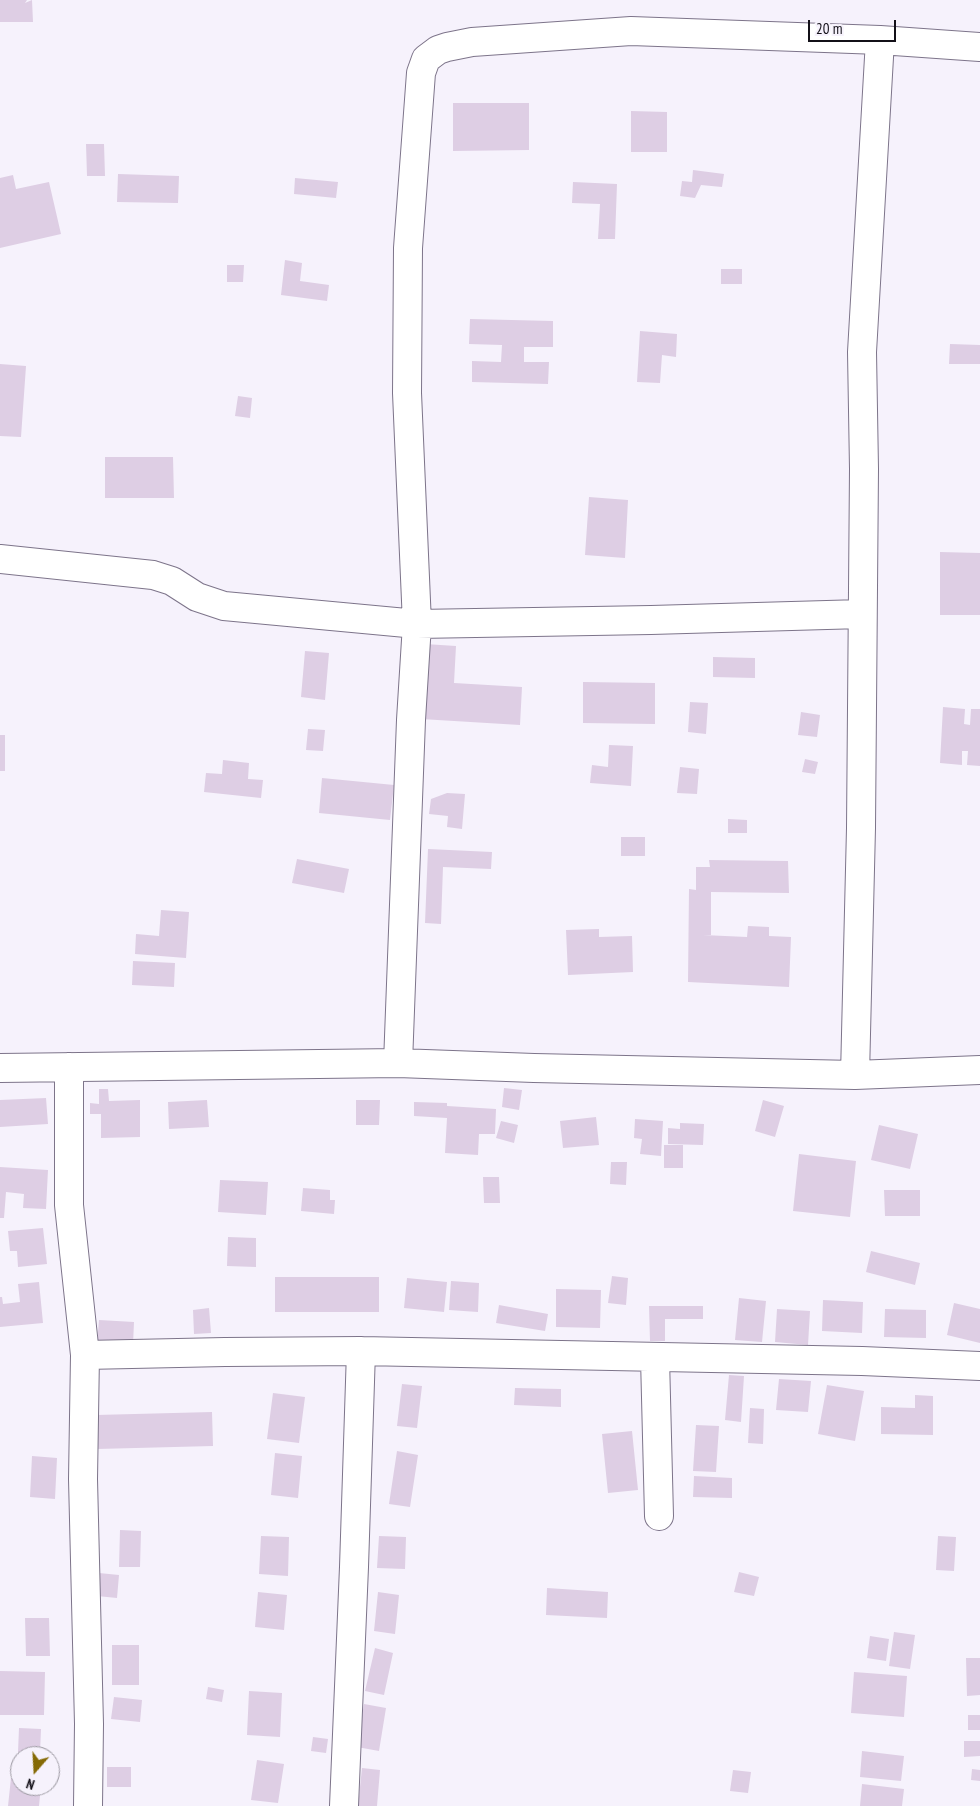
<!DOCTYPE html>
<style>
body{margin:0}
#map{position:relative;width:980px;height:1806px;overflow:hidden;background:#f6f2fc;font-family:"PT Sans Narrow",sans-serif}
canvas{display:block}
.north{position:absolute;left:10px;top:1746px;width:50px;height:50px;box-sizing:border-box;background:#f6f2fc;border:1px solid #9b98a1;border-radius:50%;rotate:199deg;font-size:14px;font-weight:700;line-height:20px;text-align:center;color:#131018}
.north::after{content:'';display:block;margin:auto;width:18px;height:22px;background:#856a05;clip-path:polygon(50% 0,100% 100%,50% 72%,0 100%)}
.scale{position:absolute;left:808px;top:20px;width:88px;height:22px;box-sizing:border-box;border:2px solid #131018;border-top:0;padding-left:6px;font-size:15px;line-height:18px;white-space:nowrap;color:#131018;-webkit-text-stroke:4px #f6f2fc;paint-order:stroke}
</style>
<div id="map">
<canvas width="980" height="1806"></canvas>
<div class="north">N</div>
<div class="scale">20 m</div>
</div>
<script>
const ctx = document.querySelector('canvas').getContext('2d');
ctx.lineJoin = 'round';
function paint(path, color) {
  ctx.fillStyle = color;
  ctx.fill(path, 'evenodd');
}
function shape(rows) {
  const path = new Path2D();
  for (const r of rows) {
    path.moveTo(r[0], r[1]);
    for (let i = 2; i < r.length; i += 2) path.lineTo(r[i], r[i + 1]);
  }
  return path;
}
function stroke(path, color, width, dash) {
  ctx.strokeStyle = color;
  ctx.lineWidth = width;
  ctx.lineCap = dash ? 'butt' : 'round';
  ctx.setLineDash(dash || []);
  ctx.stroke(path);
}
paint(shape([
 [0,0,27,0,25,3,32,0,33,22,0,22],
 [453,103,529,103,529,150,453,151],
 [631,111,667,112,667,152,631,152],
 [86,144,104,144,105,176,87,176],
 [693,170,724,174,722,187,701,185,695,198,680,196,682,181,692,182],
 [118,174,179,176,178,203,117,202],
 [13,175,16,189,49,182,61,234,0,248,0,178],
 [295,178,338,182,336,198,294,194],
 [573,182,617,184,615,239,598,239,600,204,572,203],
 [285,260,302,263,300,281,329,285,327,301,281,295],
 [227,265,244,265,243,282,227,282],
 [721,269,742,269,742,284,721,284],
 [470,319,553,321,553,347,524,347,524,362,549,362,548,384,472,382,472,361,501,362,502,345,469,344],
 [640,331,677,334,676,357,662,355,660,383,637,382],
 [950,344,980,345,980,364,949,364],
 [0,364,26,366,21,437,0,436],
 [238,396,252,398,250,418,235,416],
 [105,457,173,457,174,498,105,498],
 [589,497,628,500,625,558,585,555],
 [940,552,980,553,980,615,940,615],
 [425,644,456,646,454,683,522,687,520,725,421,719],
 [305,651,329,653,325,700,301,697],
 [713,657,755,658,755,678,713,677],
 [583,682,655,683,655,724,583,723],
 [690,702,708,703,706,734,688,732],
 [943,707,965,709,964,724,970,725,971,709,980,709,980,766,967,765,968,751,962,751,962,765,940,763],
 [801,712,820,715,817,737,798,735],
 [308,729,325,730,323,751,306,750],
 [0,735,5,735,5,771,0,771],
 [609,745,633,746,631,786,590,783,592,765,608,767],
 [805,759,818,762,815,774,802,772],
 [223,760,249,763,248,779,263,780,261,798,204,792,206,773,222,774],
 [680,767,699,769,697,794,677,793],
 [322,778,394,785,390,820,319,813],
 [447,793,465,794,462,829,447,827,448,816,429,814,431,799],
 [728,819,747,820,747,833,728,833],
 [621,837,645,837,645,856,621,856],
 [428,849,492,852,491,869,443,867,441,924,425,923],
 [297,859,349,869,344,893,292,883],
 [709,860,788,861,789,893,711,892,711,935,703,935,747,937,748,926,769,927,769,936,791,937,789,987,688,982,689,889,696,890,696,867,710,867],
 [161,910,189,912,186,958,135,954,136,934,159,936],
 [599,929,599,937,632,936,633,972,568,975,566,930],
 [133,961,175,963,174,987,132,985],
 [504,1088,522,1090,519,1110,502,1107],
 [99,1089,108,1089,109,1101,140,1100,140,1137,101,1138,101,1114,90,1114,90,1103,99,1104],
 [46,1098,48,1124,0,1127,0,1100],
 [207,1100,209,1127,169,1129,168,1102],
 [356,1100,380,1100,379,1125,356,1125],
 [763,1100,784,1106,775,1137,755,1131],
 [414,1102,447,1103,447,1106,496,1109,495,1134,479,1134,478,1155,445,1153,447,1118,414,1116],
 [596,1117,599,1145,563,1148,560,1121],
 [635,1119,663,1121,661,1156,640,1154,642,1139,634,1138],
 [501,1121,518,1125,514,1143,496,1138],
 [680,1123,704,1124,703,1145,668,1144,668,1128,680,1129],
 [879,1125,918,1134,910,1169,871,1160],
 [664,1145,683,1145,683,1168,664,1168],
 [799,1154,856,1161,850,1217,793,1211],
 [611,1162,627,1162,626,1185,610,1184],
 [0,1167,48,1170,46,1209,23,1208,24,1194,6,1192,4,1218,0,1218],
 [483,1177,499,1177,500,1203,484,1203],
 [220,1180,268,1182,266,1215,218,1212],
 [303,1188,330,1190,330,1200,335,1200,334,1214,301,1211],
 [884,1190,920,1190,920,1216,885,1216],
 [43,1228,47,1264,18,1267,17,1251,10,1251,8,1231],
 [228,1237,256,1238,256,1267,227,1266],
 [871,1251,920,1263,915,1285,866,1272],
 [612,1276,628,1278,626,1305,608,1303],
 [275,1277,379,1277,379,1312,275,1312],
 [407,1278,447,1282,444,1312,404,1308],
 [451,1281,479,1283,478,1312,449,1310],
 [39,1282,43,1323,0,1327,0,1297,2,1297,3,1304,20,1302,18,1284],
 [556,1289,601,1290,600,1328,556,1327],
 [739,1298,766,1301,762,1342,735,1340],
 [823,1300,863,1302,862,1333,822,1331],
 [954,1303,980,1309,980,1343,947,1335],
 [499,1305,548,1314,545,1331,496,1323],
 [649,1306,703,1306,703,1319,665,1319,665,1341,650,1341],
 [209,1308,211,1333,194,1334,193,1310],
 [777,1309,810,1311,808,1345,775,1342],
 [885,1309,926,1310,926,1338,884,1337],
 [99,1320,134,1322,133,1345,97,1343],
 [729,1375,744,1376,741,1422,725,1420],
 [779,1379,811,1381,808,1412,776,1410],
 [402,1384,422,1386,417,1428,397,1426],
 [827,1385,864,1391,855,1441,818,1434],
 [515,1388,561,1389,561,1407,514,1405],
 [273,1393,305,1397,299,1443,267,1439],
 [915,1395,933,1396,933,1435,881,1434,881,1407,915,1408],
 [750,1408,764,1409,763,1444,748,1443],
 [212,1412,213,1446,97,1449,96,1415],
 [696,1425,719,1426,716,1472,693,1471],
 [632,1431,638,1490,608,1493,602,1434],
 [397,1451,418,1455,410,1507,389,1504],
 [275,1453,302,1456,298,1498,271,1495],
 [32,1456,57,1458,55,1499,30,1497],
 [694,1476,732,1478,732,1498,693,1497],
 [120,1530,141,1531,140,1567,119,1567],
 [261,1536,289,1537,288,1576,259,1574],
 [379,1536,406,1537,405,1569,377,1568],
 [938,1536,956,1537,954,1571,936,1570],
 [739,1572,759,1577,754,1596,734,1592],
 [99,1573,119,1575,117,1598,97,1596],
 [547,1588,608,1592,607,1618,546,1615],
 [258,1592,287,1595,284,1630,255,1627],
 [378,1592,399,1595,395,1634,374,1631],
 [25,1618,49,1618,50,1656,26,1656],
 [894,1632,915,1635,910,1669,889,1666],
 [870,1636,889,1639,886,1661,867,1658],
 [112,1645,139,1645,139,1685,112,1685],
 [375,1648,393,1653,384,1695,365,1691],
 [966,1658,980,1658,980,1695,967,1696],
 [0,1671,45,1672,44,1715,0,1715],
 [854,1672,907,1676,904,1717,851,1713],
 [208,1687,224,1690,222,1702,206,1699],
 [249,1691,282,1693,280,1737,247,1735],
 [114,1697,142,1700,140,1722,111,1719],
 [364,1704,386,1708,379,1751,357,1747],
 [968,1715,980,1715,980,1730,968,1730],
 [19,1728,41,1729,40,1753,18,1752],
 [313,1737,328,1739,326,1753,311,1751],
 [964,1741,980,1741,980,1756,964,1757],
 [862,1751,904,1756,901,1781,860,1777],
 [257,1760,284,1764,278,1803,251,1800],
 [107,1767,131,1767,131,1787,107,1787],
 [362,1768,380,1770,377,1806,358,1806],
 [972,1769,980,1770,980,1781,971,1780],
 [733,1770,751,1772,748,1793,730,1791],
 [11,1778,20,1779,20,1786,41,1786,39,1806,8,1806],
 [862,1784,904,1789,902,1806,860,1806]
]), '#decee4');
const minor = shape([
 [0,559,153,575,172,581,197,597,224,606,417,624,651,620,862,614],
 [398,1063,411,720,417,624,407,393,408,248,421,73,426,59,438,50,447,47,472,42,631,31,880,40,980,47],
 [69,1067,69,1205,85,1355,83,1479,89,1724,88,1806],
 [0,1068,398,1063,534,1068,855,1075,980,1070],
 [855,1075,861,828,864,469,862,352,880,40],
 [85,1355,225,1352,361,1351,862,1361,980,1366],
 [655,1358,659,1516],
 [344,1806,354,1567,361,1351]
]);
stroke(minor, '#7d748a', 30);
stroke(minor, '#fff', 28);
</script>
